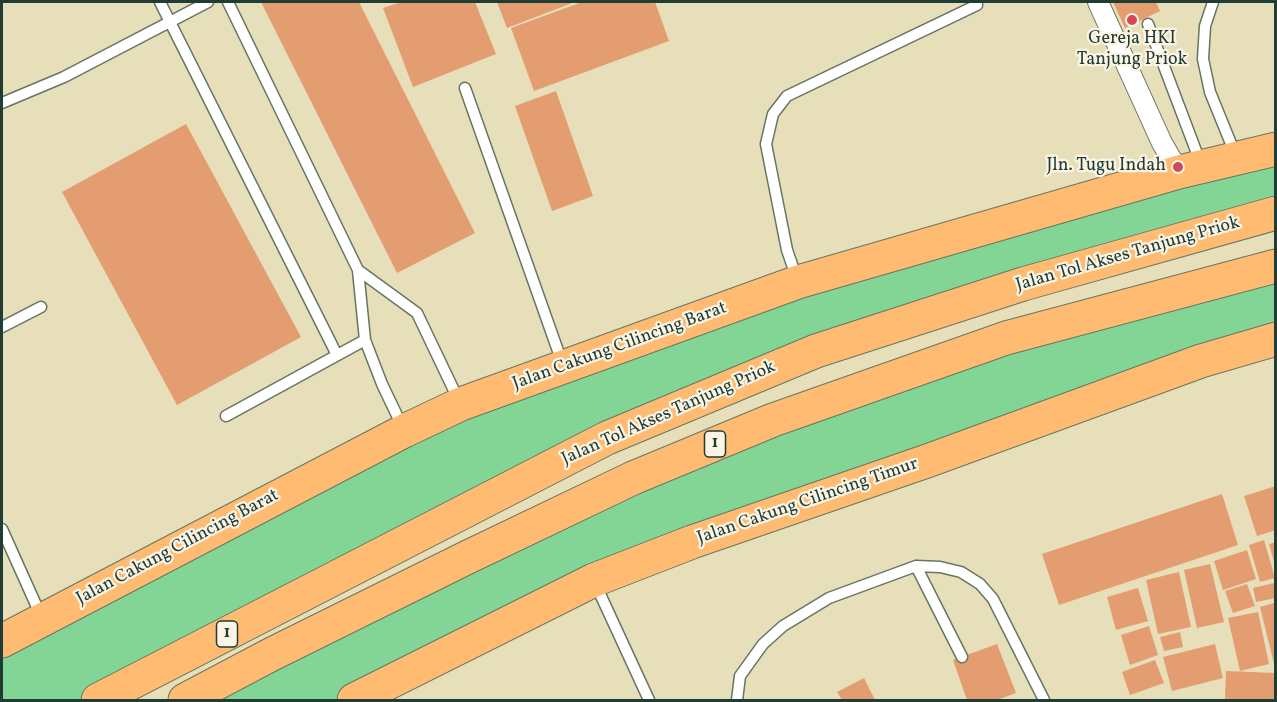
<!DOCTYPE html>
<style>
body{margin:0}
#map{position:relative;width:1277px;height:702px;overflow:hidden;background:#e6dfba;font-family:Vollkorn,serif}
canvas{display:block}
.frame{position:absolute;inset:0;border:3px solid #1f3d34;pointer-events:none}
</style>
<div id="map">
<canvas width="1277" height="702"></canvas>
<div class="frame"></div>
</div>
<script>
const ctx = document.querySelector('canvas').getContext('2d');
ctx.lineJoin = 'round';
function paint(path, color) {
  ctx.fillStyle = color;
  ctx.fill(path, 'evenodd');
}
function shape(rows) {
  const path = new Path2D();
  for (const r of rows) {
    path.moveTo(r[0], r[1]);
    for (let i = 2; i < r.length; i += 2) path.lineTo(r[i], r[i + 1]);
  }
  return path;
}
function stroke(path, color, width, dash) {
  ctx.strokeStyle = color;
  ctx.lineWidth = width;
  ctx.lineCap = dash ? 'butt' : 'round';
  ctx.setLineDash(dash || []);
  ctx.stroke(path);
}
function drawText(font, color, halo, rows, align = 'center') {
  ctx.font = font + ' Vollkorn,serif';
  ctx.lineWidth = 4.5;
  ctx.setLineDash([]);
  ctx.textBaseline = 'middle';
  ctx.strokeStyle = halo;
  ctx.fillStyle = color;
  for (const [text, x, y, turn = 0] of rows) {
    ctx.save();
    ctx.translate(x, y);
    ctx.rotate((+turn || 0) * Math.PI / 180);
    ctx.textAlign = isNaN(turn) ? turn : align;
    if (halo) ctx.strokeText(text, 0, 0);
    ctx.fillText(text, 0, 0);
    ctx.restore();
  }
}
paint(shape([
 [1275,149,1275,213,816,351,98,700,2,700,2,643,461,404],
 [1275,267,1275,339,648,559,354,700,187,700,683,458]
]), '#83d596');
paint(shape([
 [261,2,359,2,475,233,397,273],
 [401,2,475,2,496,54,413,87,383,8],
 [497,2,575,2,507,28],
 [582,2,655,2,669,41,534,91,511,28],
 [1113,2,1156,2,1160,11,1125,28],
 [556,91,593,196,552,211,515,106],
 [186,124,301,337,177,405,62,192],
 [1276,486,1276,530,1257,536,1244,496],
 [1222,494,1238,545,1059,605,1042,554],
 [1264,540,1275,578,1260,582,1249,545],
 [1276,542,1276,566,1275,566,1269,544],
 [1247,550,1256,579,1223,590,1214,561],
 [1210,564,1224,622,1197,628,1184,570],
 [1179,572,1191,627,1158,634,1146,580],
 [1274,583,1276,598,1256,602,1253,588],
 [1247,584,1255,606,1233,613,1225,591],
 [1138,588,1148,621,1116,630,1107,597],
 [1274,603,1276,608,1275,668,1260,607],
 [1258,612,1269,664,1240,671,1228,618],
 [1149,626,1158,655,1130,665,1121,635],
 [1180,632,1183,647,1164,651,1160,637],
 [997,644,1016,693,997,700,967,700,953,660],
 [1215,644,1223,678,1172,691,1163,657],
 [1155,660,1164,683,1130,695,1122,672],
 [1226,671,1276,673,1276,700,1225,700],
 [864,678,875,700,842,700,837,692]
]), '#e39d71');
const lane = shape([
 [160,2,337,355],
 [228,2,358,270,365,340,382,384,403,428],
 [1213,2,1205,26,1203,59,1210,92,1236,156],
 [1148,24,1201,164],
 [465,88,563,365],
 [2,103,64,77,208,2],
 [358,270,417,313,459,401],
 [797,279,787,250,766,144,773,114,787,96,977,5],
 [2,327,41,307],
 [226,416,365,340],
 [2,529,41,616],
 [916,566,962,657],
 [595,583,649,700],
 [737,700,740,676,763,644,783,626,829,598,916,566,940,567,961,572,980,584,993,599,1044,700]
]);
const street = shape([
 [1098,2,1162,143,1179,172]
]);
const highway = shape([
 [2,641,404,431,461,404,798,282,1179,172,1276,149],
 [98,700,607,438,816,351,1023,284,1276,213],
 [185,700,272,654,468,557,633,478,773,420,1006,338,1276,266],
 [354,700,594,580,692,542,927,461,1201,361,1276,339]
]);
stroke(lane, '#657663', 13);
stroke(street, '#657663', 22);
stroke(highway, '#657663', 35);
stroke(lane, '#fff', 10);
stroke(street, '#fff', 20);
stroke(highway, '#ffbb71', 33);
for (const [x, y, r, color] of [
 [1132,20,6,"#d1495b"],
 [1178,167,6,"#d1495b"]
]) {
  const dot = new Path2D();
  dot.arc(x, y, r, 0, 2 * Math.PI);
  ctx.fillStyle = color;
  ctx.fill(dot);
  stroke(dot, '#fcf5e5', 2);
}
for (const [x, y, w] of [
 [715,444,21],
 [227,634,21]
]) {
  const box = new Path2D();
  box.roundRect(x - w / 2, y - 13, w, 26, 4.5);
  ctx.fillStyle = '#fcf5e5';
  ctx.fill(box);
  stroke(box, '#1f3d34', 1.5);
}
drawText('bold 16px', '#1f3d34', null, [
 ["1",715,444],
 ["1",227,634]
]);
drawText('18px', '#1f3d34', '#fcf5e5', [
 ["Gereja HKI",1132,40],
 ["Tanjung Priok",1132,61],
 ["Jln. Tugu Indah",1166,167,"right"]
]);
drawText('18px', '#1f3d34', '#fcf5e5', [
 ["Jalan Tol Akses Tanjung Priok",1128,255,-16],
 ["Jalan Cakung Cilincing Barat",620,347,-20],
 ["Jalan Tol Akses Tanjung Priok",669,414,-24],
 ["Jalan Cakung Cilincing Timur",808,502,-19],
 ["Jalan Cakung Cilincing Barat",178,548,-28]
]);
</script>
